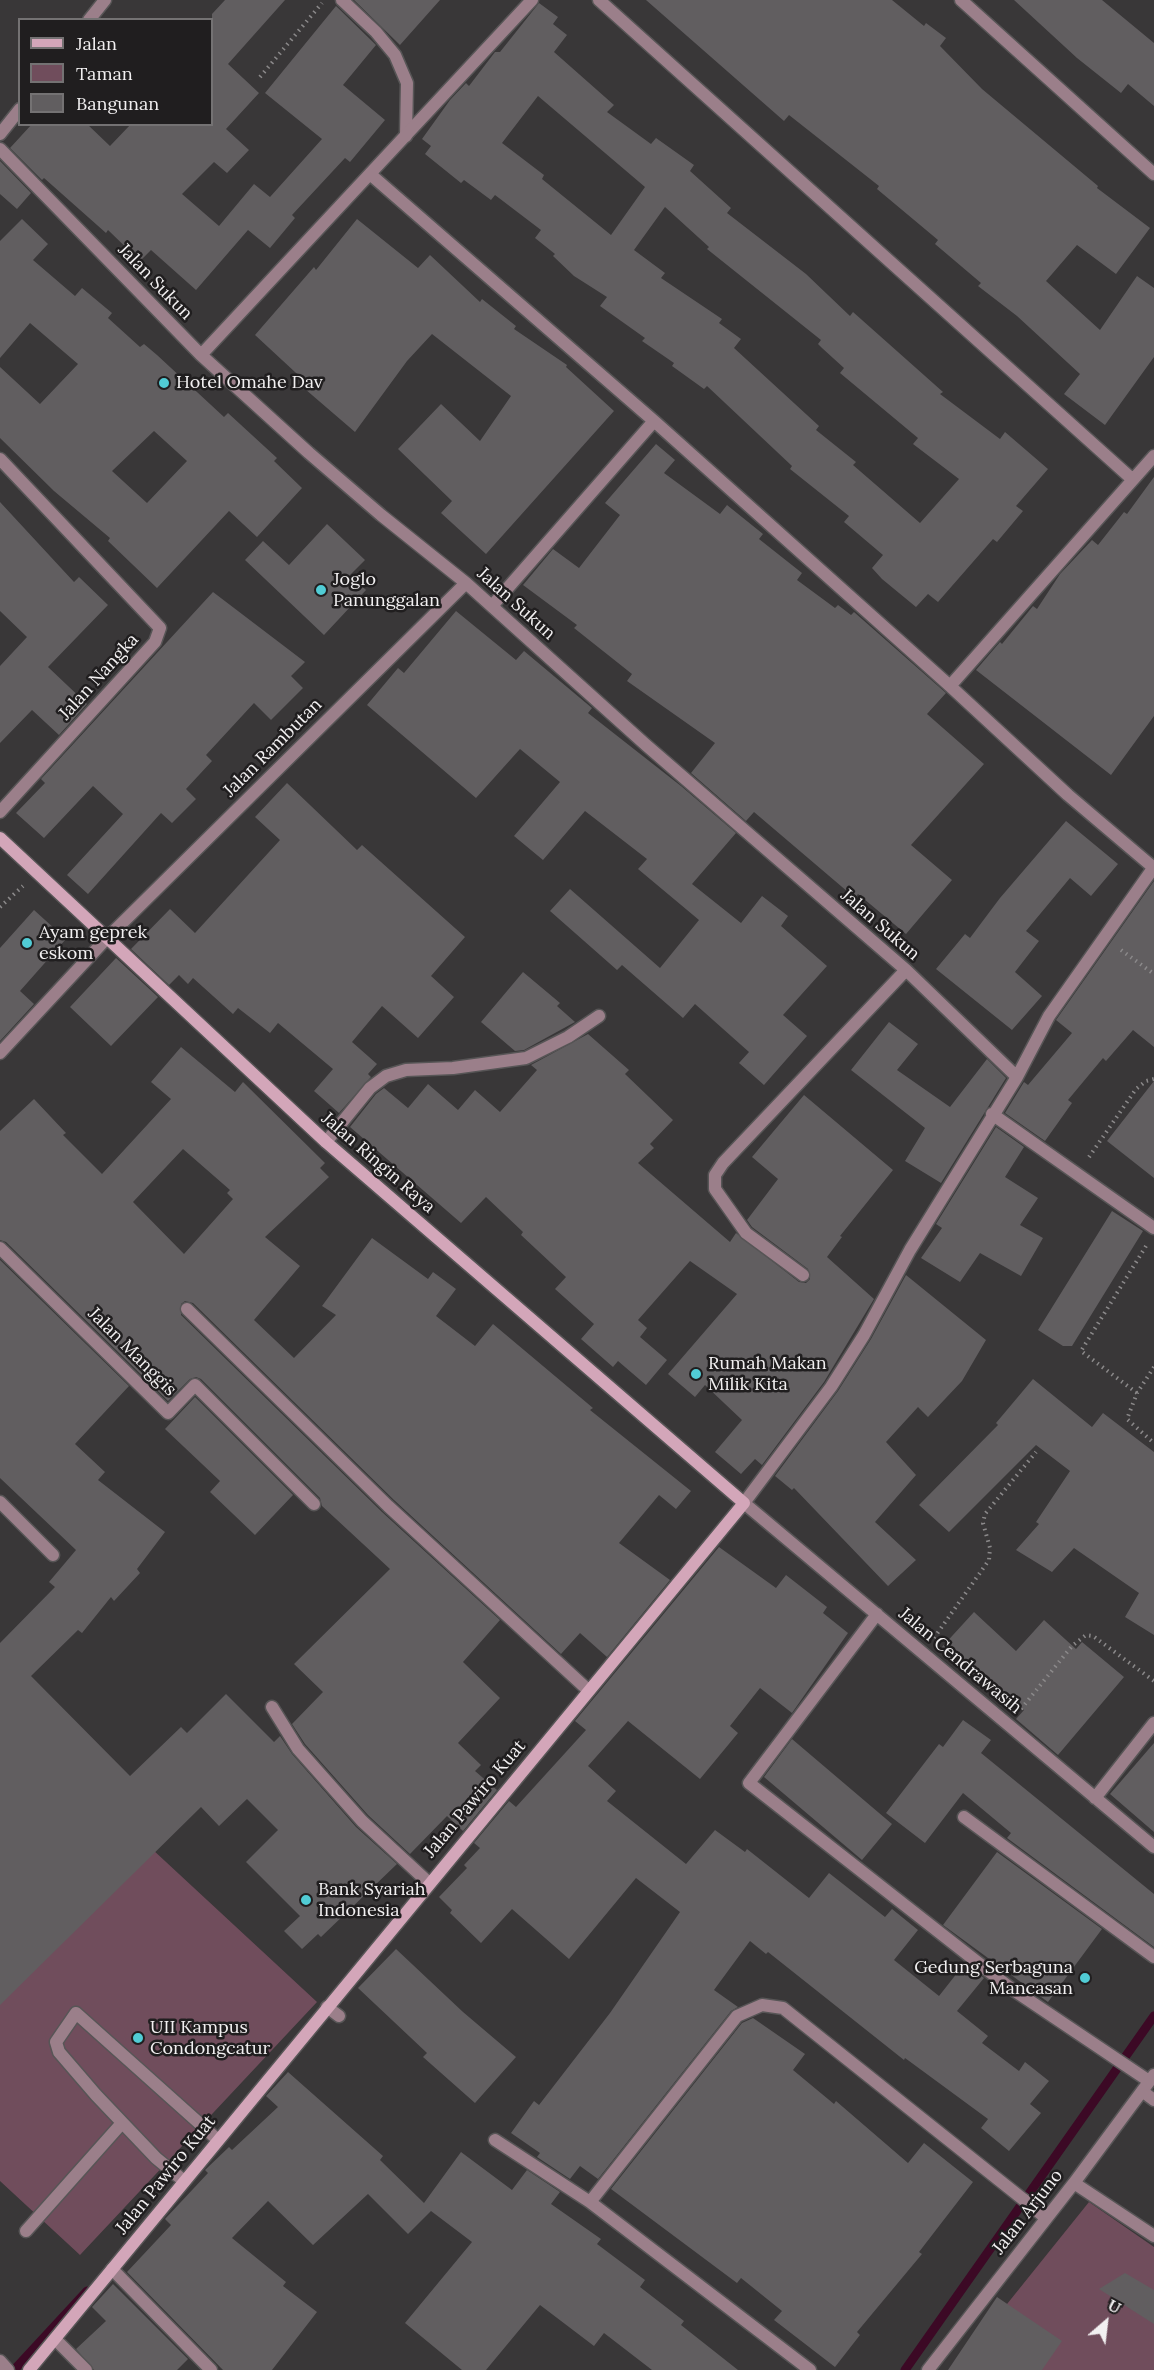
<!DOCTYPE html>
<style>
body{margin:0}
#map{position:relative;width:1154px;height:2370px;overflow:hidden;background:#393738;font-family:Lora,serif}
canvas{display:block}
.legend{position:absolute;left:18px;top:18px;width:195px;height:108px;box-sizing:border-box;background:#201e1f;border:2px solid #747273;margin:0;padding:8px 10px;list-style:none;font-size:18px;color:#f2f0f1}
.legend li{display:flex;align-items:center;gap:12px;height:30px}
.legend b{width:30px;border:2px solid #747273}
.north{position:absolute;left:1076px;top:2292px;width:60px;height:60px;-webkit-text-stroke:4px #201e1f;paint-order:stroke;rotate:28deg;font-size:16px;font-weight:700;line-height:24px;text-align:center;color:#f2f0f1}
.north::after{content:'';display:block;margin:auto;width:21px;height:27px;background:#f2f0f1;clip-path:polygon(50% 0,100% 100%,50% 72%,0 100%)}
</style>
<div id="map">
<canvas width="1154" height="2370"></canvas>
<ul class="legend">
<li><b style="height:8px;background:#d3a6b9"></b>Jalan</li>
<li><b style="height:16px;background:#704d5c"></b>Taman</li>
<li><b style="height:16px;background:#615e60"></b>Bangunan</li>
</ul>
<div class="north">U</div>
</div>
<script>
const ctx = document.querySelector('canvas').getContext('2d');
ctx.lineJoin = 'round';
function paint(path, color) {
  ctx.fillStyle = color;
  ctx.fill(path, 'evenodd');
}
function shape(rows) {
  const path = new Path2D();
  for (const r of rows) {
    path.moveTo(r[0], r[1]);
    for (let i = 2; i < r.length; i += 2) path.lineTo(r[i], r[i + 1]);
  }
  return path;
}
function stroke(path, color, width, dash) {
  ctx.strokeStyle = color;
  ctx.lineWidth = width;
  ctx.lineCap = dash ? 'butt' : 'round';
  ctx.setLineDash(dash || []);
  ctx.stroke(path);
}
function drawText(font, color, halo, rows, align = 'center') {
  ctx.font = font + ' Lora,serif';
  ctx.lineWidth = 5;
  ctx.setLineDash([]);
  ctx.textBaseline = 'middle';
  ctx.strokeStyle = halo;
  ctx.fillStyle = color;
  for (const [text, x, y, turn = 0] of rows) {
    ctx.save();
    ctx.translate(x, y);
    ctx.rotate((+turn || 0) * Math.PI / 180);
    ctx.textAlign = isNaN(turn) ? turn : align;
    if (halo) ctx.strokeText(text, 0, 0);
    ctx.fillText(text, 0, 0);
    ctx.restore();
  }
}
paint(shape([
 [152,1849,317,2002,80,2255,0,2181,0,2003],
 [1089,2202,1154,2247,1154,2370,954,2370]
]), '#704d5c');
stroke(shape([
 [14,2370,87,2291],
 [905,2370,1154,2016]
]), '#3c0925', 9);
paint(shape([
 [225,0,285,0,228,64,259,93,226,129,249,150,227,173,214,162,182,194,219,226,254,184,270,197,322,139,265,93,336,6,376,45,343,85,385,120,350,162,345,158,292,215,295,218,270,248,248,230,196,290,151,250,140,261,108,230,106,233,44,178,42,180,10,148,32,124,87,124,110,146,131,124,212,124,212,14],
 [354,0,440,0,400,45],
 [646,0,892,0,924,26,926,23,946,38,940,46,982,89,1098,186,1097,188,1150,228,1116,274,1077,245,1046,281,1100,330,1137,276,1154,288,1154,357,1105,425,1064,394,1080,374,1017,316,978,286,981,283,935,244,938,240,877,189,879,186,789,115,784,121],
 [1014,0,1102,0,1154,43,1154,106,1128,84,1121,93,1077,58],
 [539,3,558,17,553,24,567,35,554,52,614,105,607,112,651,144,656,138,694,165,690,171,731,208,727,213,806,274,850,316,853,312,943,392,940,394,1000,439,1005,432,1048,469,1016,506,1023,511,997,542,993,539,938,602,928,594,916,607,882,579,872,568,883,555,844,522,849,516,790,469,792,466,707,386,704,389,672,366,674,363,642,341,645,338,600,306,607,297,574,276,553,256,555,254,535,238,541,230,495,195,491,200,464,180,461,183,425,154,431,146,422,139,450,100,466,83,469,86,495,52,500,52],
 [538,96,645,187,611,235,542,179,544,175,502,143],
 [665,207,709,247,707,249,821,340,818,344,822,348,844,368,840,373,918,438,913,444,959,479,920,523,853,465,856,462,816,430,819,426,734,348,741,339,719,323,722,319,661,278,665,273,634,250],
 [0,161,31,193,17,209,0,194],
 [22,219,48,244,33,260,75,296,82,288,112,313,108,318,140,347,144,344,157,355,224,417,228,413,277,458,274,461,302,488,257,537,229,511,157,588,108,541,110,538,54,491,0,438,0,367,40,404,78,364,30,323,0,358,0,241],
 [154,431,187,461,147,503,112,471],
 [357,219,418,268,430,255,480,302,482,299,516,326,514,329,567,365,566,367,614,411,486,554,441,513,452,501,398,449,441,404,480,441,511,396,432,334,407,361,355,432,305,389,309,385,255,335,314,267,316,270],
 [656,444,675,460,664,473,720,514,727,505,763,534,759,539,802,573,797,580,835,608,838,605,851,615,854,612,946,693,927,714,984,764,911,845,952,880,906,934,858,894,855,898,754,812,746,821,691,773,715,743,627,681,632,674,574,628,577,625,523,585,553,549,579,568,620,515,605,503],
 [1154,477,1154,716,1111,775,976,670,1000,642,1002,644,1033,606,1037,609,1060,574,1092,540,1098,545,1124,512,1127,514],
 [0,502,74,582,79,577,108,605,48,667,87,704,59,735,32,710,0,743,0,666,27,637,0,611],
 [327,524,365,560,350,575,366,590,324,635,245,560,263,541,289,565],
 [213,592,305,662,291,676,303,688,271,720,254,703,206,755,212,761,186,789,196,799,172,823,161,813,88,894,67,875,123,814,93,786,44,838,16,813,45,783,41,779],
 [456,611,516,660,524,651,592,708,588,713,681,786,736,833,692,884,741,923,762,896,788,916,781,926,827,966,783,1015,807,1036,764,1085,739,1063,749,1052,695,1004,683,1018,622,965,617,970,550,911,570,889,660,968,699,920,638,869,647,859,585,811,543,860,514,836,560,782,520,749,476,798,367,705,398,668,404,673],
 [287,783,357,850,362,845,465,937,431,976,454,997,418,1038,382,1006,352,1042,377,1064,368,1074,371,1077,339,1113,314,1091,333,1069,278,1023,270,1033,238,1008,233,1014,193,978,188,984,179,975,169,985,131,949,170,909,195,933,280,840,255,817],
 [1066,821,1118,864,1091,896,1070,878,1026,931,1039,941,1015,972,1042,996,1012,1030,936,969,965,934,970,938,1000,898],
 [1154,881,1154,1047,1133,1030,1106,1061,1103,1058,1068,1100,1072,1103,1045,1141,1005,1113,1024,1082,1028,1085,1072,1033,1056,1020],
 [34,910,66,939,20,991,34,1004,0,1041,0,948],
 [116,958,158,997,111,1046,70,1007],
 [523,972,560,1003,557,1006,575,1022,524,1050,515,1051,481,1022],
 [889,1022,918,1044,897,1070,950,1107,987,1059,1006,1078,941,1183,905,1161,925,1128,851,1070],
 [588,1034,629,1070,625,1074,673,1120,650,1144,654,1148,638,1163,730,1242,736,1233,799,1282,806,1283,810,1279,808,1269,752,1227,747,1220,778,1179,752,1157,804,1095,893,1170,840,1236,842,1237,827,1257,874,1299,824,1382,762,1465,755,1459,741,1474,715,1452,742,1420,705,1385,695,1397,668,1374,737,1294,690,1261,638,1320,647,1328,640,1337,667,1360,646,1385,618,1361,613,1367,581,1339,594,1324,555,1289,566,1277,521,1235,523,1232,486,1197,461,1223,350,1127,376,1094,384,1088,408,1108,428,1084,458,1110,475,1090,500,1112,537,1070,531,1065],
 [181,1047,235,1092,243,1082,325,1163,320,1168,329,1177,265,1237,300,1266,254,1320,294,1358,336,1315,322,1306,372,1238,428,1279,433,1272,456,1289,436,1316,475,1346,493,1324,593,1408,590,1410,691,1491,676,1509,659,1495,619,1543,670,1580,607,1657,580,1633,561,1654,394,1500,193,1303,185,1301,181,1304,181,1315,382,1512,500,1620,463,1662,500,1698,458,1743,481,1765,475,1771,497,1790,463,1831,447,1816,410,1854,368,1815,305,1744,292,1724,323,1692,294,1664,390,1569,322,1506,320,1498,201,1379,196,1377,190,1379,168,1401,6,1242,0,1240,0,1131,34,1099,66,1133,63,1135,102,1174,171,1099,151,1082],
 [183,1149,230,1190,227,1193,233,1199,184,1254,133,1202],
 [1154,1081,1154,1178,1107,1141],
 [996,1127,1024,1147,1005,1177,1038,1198,1020,1225,1043,1238,1021,1276,980,1253,960,1282,921,1258,942,1228,936,1224],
 [1112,1211,1143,1231,1072,1346,1063,1346,1038,1330],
 [0,1260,129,1386,75,1444,105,1472,98,1480,165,1532,137,1569,140,1573,114,1601,111,1597,82,1633,78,1630,31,1676,130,1776,181,1727,187,1733,226,1694,274,1742,280,1736,292,1754,356,1827,397,1864,321,1937,318,1934,302,1949,284,1931,300,1916,246,1862,278,1830,247,1799,219,1826,201,1807,0,2005,0,1643,55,1587,49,1582,76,1550,0,1478],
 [906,1275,986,1340,962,1381,928,1417,918,1407,886,1442,916,1475,875,1522,916,1560,888,1586,794,1488,792,1490,775,1476,838,1391,871,1339],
 [1033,1379,1092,1427,1103,1413,1154,1452,1154,1635,1125,1617,1139,1593,1074,1548,1052,1572,1016,1550,1039,1524,1036,1522,1070,1471,1036,1445,949,1532,919,1505,998,1425,996,1423],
 [195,1397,293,1495,255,1535,210,1492,220,1481,165,1429],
 [719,1547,776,1588,786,1575,827,1607,823,1613,848,1633,792,1713,760,1688,730,1726,738,1733,700,1779,628,1721,588,1766,616,1791,607,1801,686,1864,715,1830,745,1852,747,1849,809,1898,829,1873,885,1917,892,1909,918,1930,894,1960,939,1996,965,1963,984,1978,957,2011,988,2036,982,2043,1019,2071,1025,2062,1049,2081,1030,2104,1041,2113,1009,2151,981,2128,988,2119,905,2058,904,2060,768,1952,766,1954,750,1941,714,1990,738,2007,731,2011,598,2179,580,2166,570,2179,537,2157,540,2153,511,2133,534,2101,539,2105,610,2013,680,1912,636,1878,569,1959,512,1909,481,1943,450,1913,452,1910,439,1897,467,1868,464,1865,480,1848,474,1843,509,1801,516,1807,586,1730,575,1721],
 [974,1612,1016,1651,1044,1620,1076,1649,1082,1642,1124,1677,1058,1755,1016,1719,1024,1710,984,1674,978,1681,942,1647],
 [963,1720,991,1740,981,1753,1154,1894,1154,1947,1007,1838,1011,1833,963,1793,925,1843,886,1813,939,1744,943,1747],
 [792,1739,892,1824,862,1860,764,1777],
 [1154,1743,1154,1832,1110,1794],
 [997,1852,1102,1929,1048,2002,943,1925],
 [396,1949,463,2012,516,2057,475,2103,423,2057,427,2053,358,1988],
 [753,2018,805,2054,793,2070,834,2104,836,2101,908,2163,924,2143,973,2182,919,2252,922,2254,857,2332,860,2335,835,2367,774,2320,782,2311,741,2278,737,2283,611,2189,742,2023],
 [288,2072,383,2156,380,2160,424,2203,461,2152,512,2190,527,2170,560,2192,551,2204,601,2239,597,2244,645,2280,640,2287,684,2321,681,2325,738,2370,652,2370,604,2333,594,2346,540,2305,486,2370,462,2370,405,2323,472,2242,431,2211,408,2234,368,2194,313,2245,268,2201,232,2238,286,2282,283,2286,317,2312,272,2370,223,2370,127,2272,171,2225,165,2219,208,2173,205,2170,229,2147,232,2150,278,2107,266,2096],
 [1125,2273,1154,2290,1154,2324,1099,2289],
 [113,2284,188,2359,177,2370,94,2370,76,2349,106,2321,92,2307],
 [997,2297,1062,2341,1042,2370,948,2370]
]), '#615e60');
const lane = shape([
 [342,0,376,32,395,55,407,83,406,136],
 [326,1142,370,1088,386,1076,406,1070,453,1068,526,1058,568,1037,599,1016],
 [272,1707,298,1749,362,1821,429,1883],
 [327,2007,339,2016],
 [184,2181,156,2158,96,2095,59,2052,56,2042,76,2013,218,2140],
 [1024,2200,1046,2218],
 [26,2231,122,2123]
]);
const street = shape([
 [599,0,1132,479],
 [961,0,1154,174],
 [89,20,105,0],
 [0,134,20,109],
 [0,149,201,355,309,453,381,515,466,583,646,745,906,970,1017,1077],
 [370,174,654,421,950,686,1068,795,1154,868],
 [201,355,532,0],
 [0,459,160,628,155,642,0,812],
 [492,606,654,421],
 [950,686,1154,456],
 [1154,867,1049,1016,1017,1077,910,1250,864,1335,831,1387,744,1503,1154,1847],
 [0,1053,106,939,466,583],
 [992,1114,1154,1228],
 [0,1248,168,1413,195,1385,314,1504],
 [803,1275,746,1233,715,1189,715,1175,723,1163,906,970],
 [187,1309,388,1506,588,1690],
 [0,1502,53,1555],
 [877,1614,749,1783,1009,1987,1149,2081],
 [1095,1798,1154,1723],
 [964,1817,1154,1957],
 [1142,2091,1154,2100],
 [495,2140,590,2202,810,2370],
 [1074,2183,1154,2236],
 [590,2202,737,2016,762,2005,783,2008,1024,2200],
 [112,2269,211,2370],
 [55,2339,86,2370],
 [0,2361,8,2370],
 [928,2370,1074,2183,1154,2075]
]);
const secondary = shape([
 [0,838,326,1142,744,1503,29,2370]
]);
stroke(lane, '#575556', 15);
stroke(street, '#575556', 15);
stroke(secondary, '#575556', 15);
stroke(shape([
 [260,77,322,3],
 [0,907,23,886],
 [1121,950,1154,974],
 [1089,1157,1136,1089,1146,1081,1154,1079],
 [1154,1367,1137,1393,1127,1419,1154,1443],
 [1137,1393,1081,1351,1146,1246],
 [934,1638,989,1560,990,1548,983,1523,985,1514,1036,1452],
 [1021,1709,1072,1646,1086,1635,1093,1636,1154,1681]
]), '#8b898a', 4, [1.5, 4.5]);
stroke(lane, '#9b7f8a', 12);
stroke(street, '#9b7f8a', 12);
stroke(secondary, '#d3a6b9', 12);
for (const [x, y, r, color] of [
 [164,383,6,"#51ccd5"],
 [321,590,6,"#51ccd5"],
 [27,943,6,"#51ccd5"],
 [696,1374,6,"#51ccd5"],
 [306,1900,6,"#51ccd5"],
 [1085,1978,6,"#51ccd5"],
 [138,2038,6,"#51ccd5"]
]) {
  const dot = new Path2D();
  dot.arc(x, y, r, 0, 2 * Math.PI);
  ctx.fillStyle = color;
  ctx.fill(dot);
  stroke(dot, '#201e1f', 2);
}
drawText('18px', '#f2f0f1', '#201e1f', [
 ["Jalan Sukun",155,282,46],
 ["Jalan Sukun",516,604,42],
 ["Jalan Nangka",99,677,-48],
 ["Jalan Rambutan",273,748,-45],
 ["Jalan Sukun",880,925,41],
 ["Jalan Ringin Raya",378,1163,41],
 ["Jalan Manggis",132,1352,45],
 ["Jalan Cendrawasih",960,1661,40],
 ["Jalan Pawiro Kuat",475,1799,-50],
 ["Jalan Pawiro Kuat",166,2175,-51],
 ["Jalan Arjuno",1028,2212,-52]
]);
drawText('18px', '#f2f0f1', '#201e1f', [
 ["Hotel Omahe Dav",176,383],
 ["Joglo",333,580],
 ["Panunggalan",333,601],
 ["Ayam geprek",39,933],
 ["eskom",39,954],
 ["Rumah Makan",708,1364],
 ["Milik Kita",708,1385],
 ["Bank Syariah",318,1890],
 ["Indonesia",318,1911],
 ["Gedung Serbaguna",1073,1968,"right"],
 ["Mancasan",1073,1989,"right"],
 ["UII Kampus",150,2028],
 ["Condongcatur",150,2049]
], 'left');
</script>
